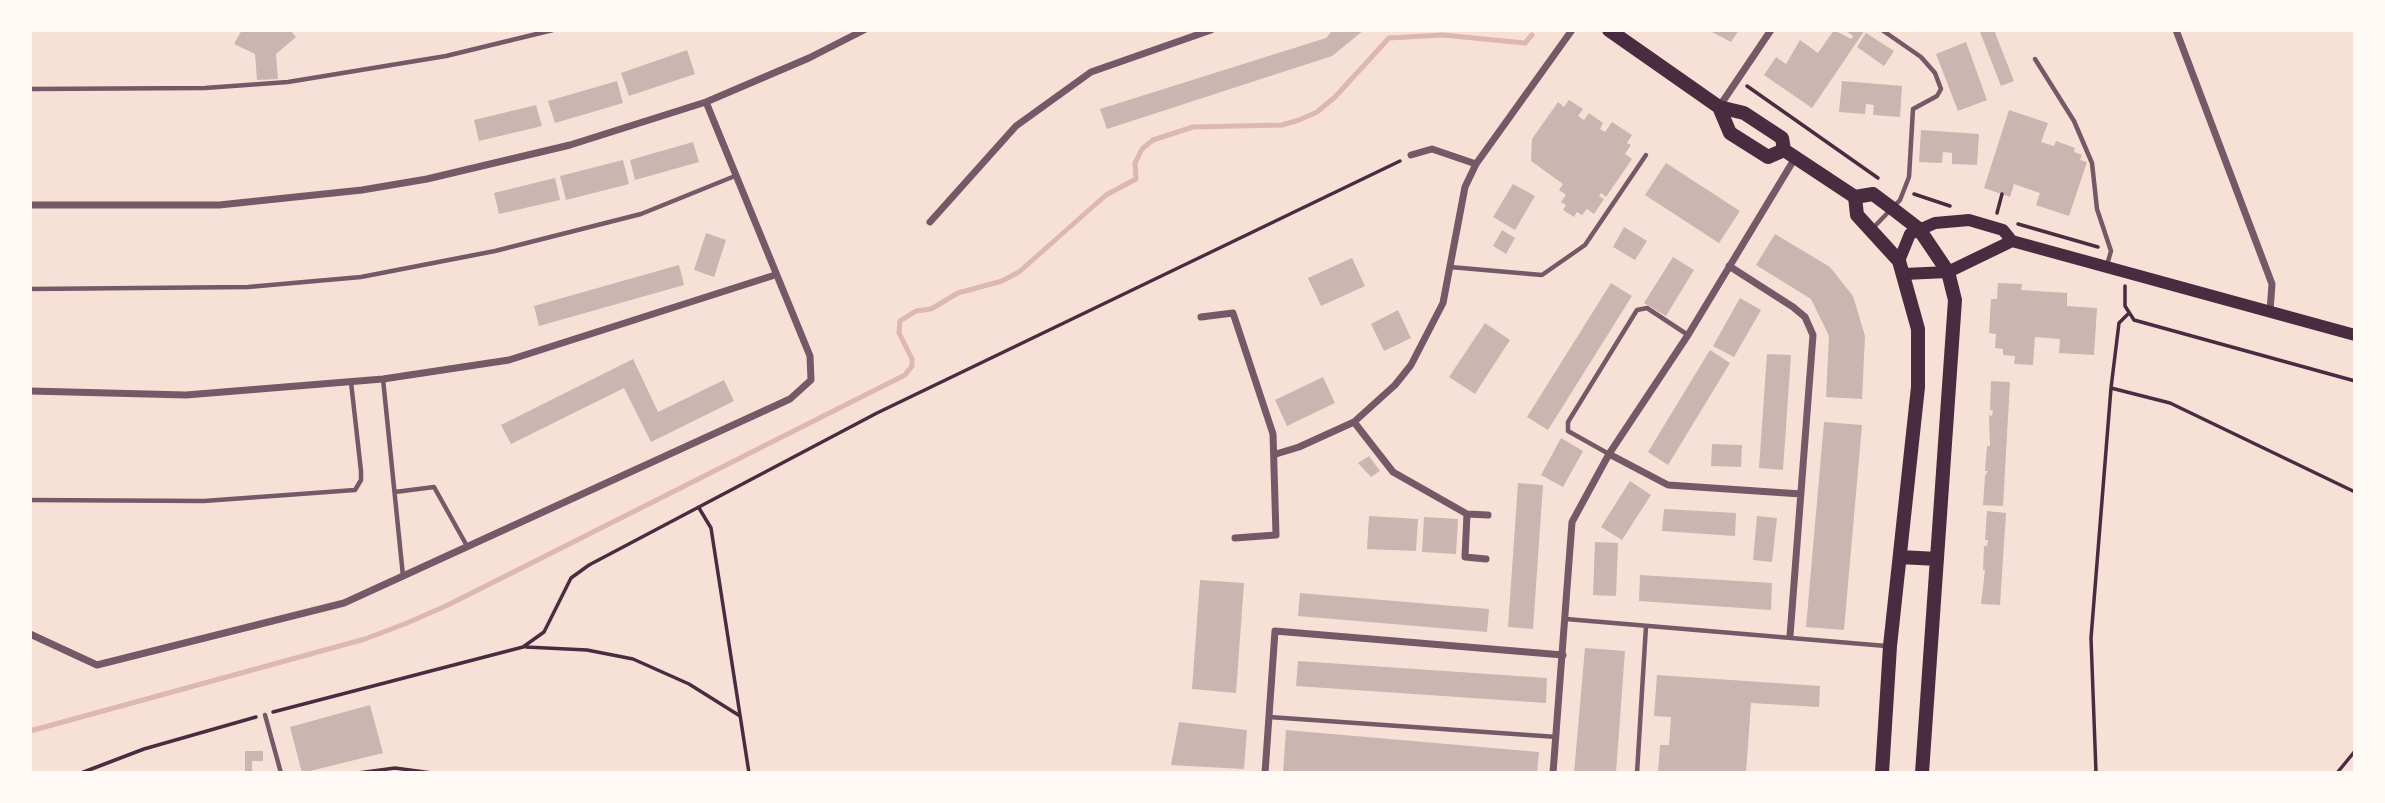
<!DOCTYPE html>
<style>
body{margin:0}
#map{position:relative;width:2385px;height:803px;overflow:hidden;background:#f7e1d7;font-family:"Roboto Condensed",sans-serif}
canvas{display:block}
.frame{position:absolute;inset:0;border:32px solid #fffaf5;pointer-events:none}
</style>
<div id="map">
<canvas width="2385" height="803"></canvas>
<div class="frame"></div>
</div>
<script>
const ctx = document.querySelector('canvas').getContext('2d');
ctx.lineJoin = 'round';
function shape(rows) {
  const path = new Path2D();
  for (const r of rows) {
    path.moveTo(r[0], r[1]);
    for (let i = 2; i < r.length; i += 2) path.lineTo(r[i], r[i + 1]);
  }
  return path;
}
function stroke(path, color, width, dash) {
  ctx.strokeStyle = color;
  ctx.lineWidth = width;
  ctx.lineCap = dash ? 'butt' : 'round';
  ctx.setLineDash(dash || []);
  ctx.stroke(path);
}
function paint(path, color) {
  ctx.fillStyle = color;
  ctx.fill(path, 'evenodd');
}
stroke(shape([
 [30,731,365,639,407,623,448,605,905,375,912,366,912,359,899,333,900,321,916,311,931,309,958,293,1002,281,1019,272,1106,195,1136,179,1135,163,1142,149,1153,140,1193,127,1282,125,1299,120,1317,112,1335,97,1389,38,1443,35,1525,43,1532,35]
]), '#dcb8b0', 5);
paint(shape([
 [242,30,265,32,290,30,296,37,276,54,278,79,257,80,255,54,234,44],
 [1333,30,1364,30,1332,56,1107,129,1100,109,1326,38],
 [1708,30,1739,30,1731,42],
 [1834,30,1851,39,1853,36,1845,30,1865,30,1812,108,1764,75,1776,57,1786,64,1800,40,1818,53],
 [1986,30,1994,30,2014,81,2001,86,1980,32],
 [1866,33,1894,51,1884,66,1857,47],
 [1966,42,1987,100,1958,111,1936,54],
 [687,50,695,74,629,96,621,73],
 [617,81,623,103,555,123,548,101],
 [1842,81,1902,86,1900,117,1873,115,1874,105,1866,104,1865,114,1839,112],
 [1569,100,1583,109,1578,116,1584,120,1589,113,1603,123,1600,129,1605,132,1612,122,1632,135,1627,143,1631,145,1625,154,1632,159,1606,197,1601,193,1599,196,1604,199,1594,214,1587,209,1582,215,1577,212,1574,217,1563,210,1566,205,1561,202,1566,195,1559,190,1563,184,1531,161,1532,139,1558,102,1564,107],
 [536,105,542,126,479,141,474,120],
 [2009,110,2048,123,2041,142,2054,146,2056,141,2075,148,2074,152,2082,155,2080,160,2087,162,2069,216,2036,205,2040,193,2014,184,2010,197,1984,188],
 [1921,130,1979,134,1977,165,1952,164,1952,153,1943,152,1942,163,1919,162],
 [693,142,699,162,635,180,630,160],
 [623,160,629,184,566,200,560,176],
 [1666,163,1740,211,1719,243,1645,195],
 [555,178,560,200,499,214,494,193],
 [1513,184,1535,196,1515,230,1493,217],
 [1624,227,1647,241,1635,260,1613,247],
 [1502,230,1515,238,1506,254,1493,246],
 [706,233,726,240,714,277,694,270],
 [1775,234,1830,267,1853,296,1865,336,1862,399,1826,397,1829,336,1811,299,1756,265],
 [1673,257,1694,270,1666,316,1644,303],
 [1352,258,1365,286,1321,306,1308,278],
 [679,265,684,285,539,326,534,306],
 [1611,283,1632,296,1548,430,1527,417],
 [1998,283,2022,284,2021,290,2067,293,2067,306,2097,308,2094,355,2059,353,2060,339,2035,337,2033,365,2014,364,2015,356,2003,355,2003,349,1995,348,1996,334,1989,333,1991,299,1997,299],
 [1740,298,1761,310,1734,357,1713,346],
 [1398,310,1411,338,1384,351,1371,324],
 [1485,323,1510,340,1475,394,1449,377],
 [1710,350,1730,363,1668,465,1648,452],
 [1767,354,1791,355,1783,470,1759,468],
 [633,359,658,412,724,380,734,401,651,442,624,388,511,444,501,425],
 [1323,377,1335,403,1287,426,1275,400],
 [1991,381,2010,382,2003,506,1983,505,1985,476,1988,471,1985,471,1987,446,1990,446,1989,415,1992,416,1993,410,1990,410],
 [1824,422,1862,425,1844,630,1806,627],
 [1561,438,1583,451,1563,487,1541,475],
 [1712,444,1742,445,1741,467,1711,466],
 [1369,456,1380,471,1371,477,1358,463],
 [1630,481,1651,495,1622,540,1601,527],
 [1518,483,1543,485,1533,629,1508,627],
 [1664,509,1736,513,1735,536,1662,531],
 [1987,511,2006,513,2000,605,1981,604,1985,570,1983,570,1984,546,1987,546,1988,540,1985,540],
 [1369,516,1418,519,1416,551,1367,549],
 [1757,516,1777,518,1772,562,1753,560],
 [1424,517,1458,519,1456,554,1422,552],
 [1595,542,1618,543,1616,596,1593,595],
 [1640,575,1772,583,1771,610,1639,601],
 [1200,580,1244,583,1236,693,1192,689],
 [1300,593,1489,609,1487,632,1298,616],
 [1585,648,1625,651,1616,773,1574,773],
 [1298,661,1547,678,1546,703,1296,686],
 [1657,675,1820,686,1819,707,1751,703,1746,773,1658,773,1660,745,1669,745,1671,717,1654,716],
 [370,705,383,753,302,773,290,727],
 [1179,722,1247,730,1244,769,1171,765],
 [1286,730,1539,752,1537,773,1283,773],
 [245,751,263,751,263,761,252,761,252,771,256,773,245,773]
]), '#ccb4b1');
stroke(shape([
 [1747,86,1878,178],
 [1914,194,1950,206],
 [1997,213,2002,194],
 [2018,224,2098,247],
 [2125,286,2125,306,2134,320,2355,381],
 [2111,388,2170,403,2355,492],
 [699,508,711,528,749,773],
 [526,647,587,650,633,659,689,684,740,716],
 [273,712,523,647,544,632,571,578,589,565,877,413,1400,161],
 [81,773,144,749,256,717],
 [358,773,395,768,432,773],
 [2096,773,2091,638,2111,388,2119,323,2128,314],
 [2337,773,2355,751]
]), '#4a2c40', 3.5);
stroke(shape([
 [2035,59,2074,121,2092,163,2097,209,2111,251,2107,265],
 [30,89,205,88,288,82,446,56,553,30],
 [1874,227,1900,200,1909,177,1913,109,1937,96,1941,89,1935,73,1921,57,1882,30],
 [1450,267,1542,275,1585,245,1646,155],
 [30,289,248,287,361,277,495,251,641,214,735,176],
 [383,379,403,576],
 [1609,454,1568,431,1568,422,1637,310,1647,308,1688,335],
 [395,492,434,487,467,546],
 [30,500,204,501,355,490,361,480,361,471,351,382],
 [1566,619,1886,646],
 [265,715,281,773],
 [1269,717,1557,737],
 [1637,773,1646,626]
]), '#755966', 4.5);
stroke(shape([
 [2176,30,2272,284,2270,311],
 [1719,107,1771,30],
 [1411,155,1432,149,1476,164],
 [30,205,219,205,362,190,427,179,570,145,706,102,809,58,864,30],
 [930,222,1016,126,1091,72,1211,30],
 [1729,266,1793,307,1805,317,1813,335,1790,636],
 [1201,317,1233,313,1273,434,1276,535,1235,538],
 [30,391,186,395,383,379,509,360,775,275],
 [1354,422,1393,472,1467,514,1488,515],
 [1276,454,1299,447,1354,422,1395,385,1411,365,1443,303,1465,187,1476,164,1572,30],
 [1609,454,1668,485,1801,494],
 [1467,514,1465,557,1486,559],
 [30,634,97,665,344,603,790,399,811,380,810,356,706,102],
 [1265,773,1275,631,1563,655],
 [1553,773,1572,522,1609,454,1688,335,1795,158]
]), '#755966', 7);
stroke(shape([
 [1899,261,1910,234,1935,223,1969,220,2003,230,2012,241,2355,335],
 [1904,274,1948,272,2012,241]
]), '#4a2c40', 12);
stroke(shape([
 [1609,30,1719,107,1744,113,1782,138,1784,150,1855,197,1873,194,1893,209,1919,229,1948,272,1955,300,1922,773],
 [1719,107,1730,133,1768,157,1784,150],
 [1855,197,1857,215,1899,261,1918,329,1918,387,1890,646,1882,773],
 [1900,557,1937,559]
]), '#4a2c40', 14);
</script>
